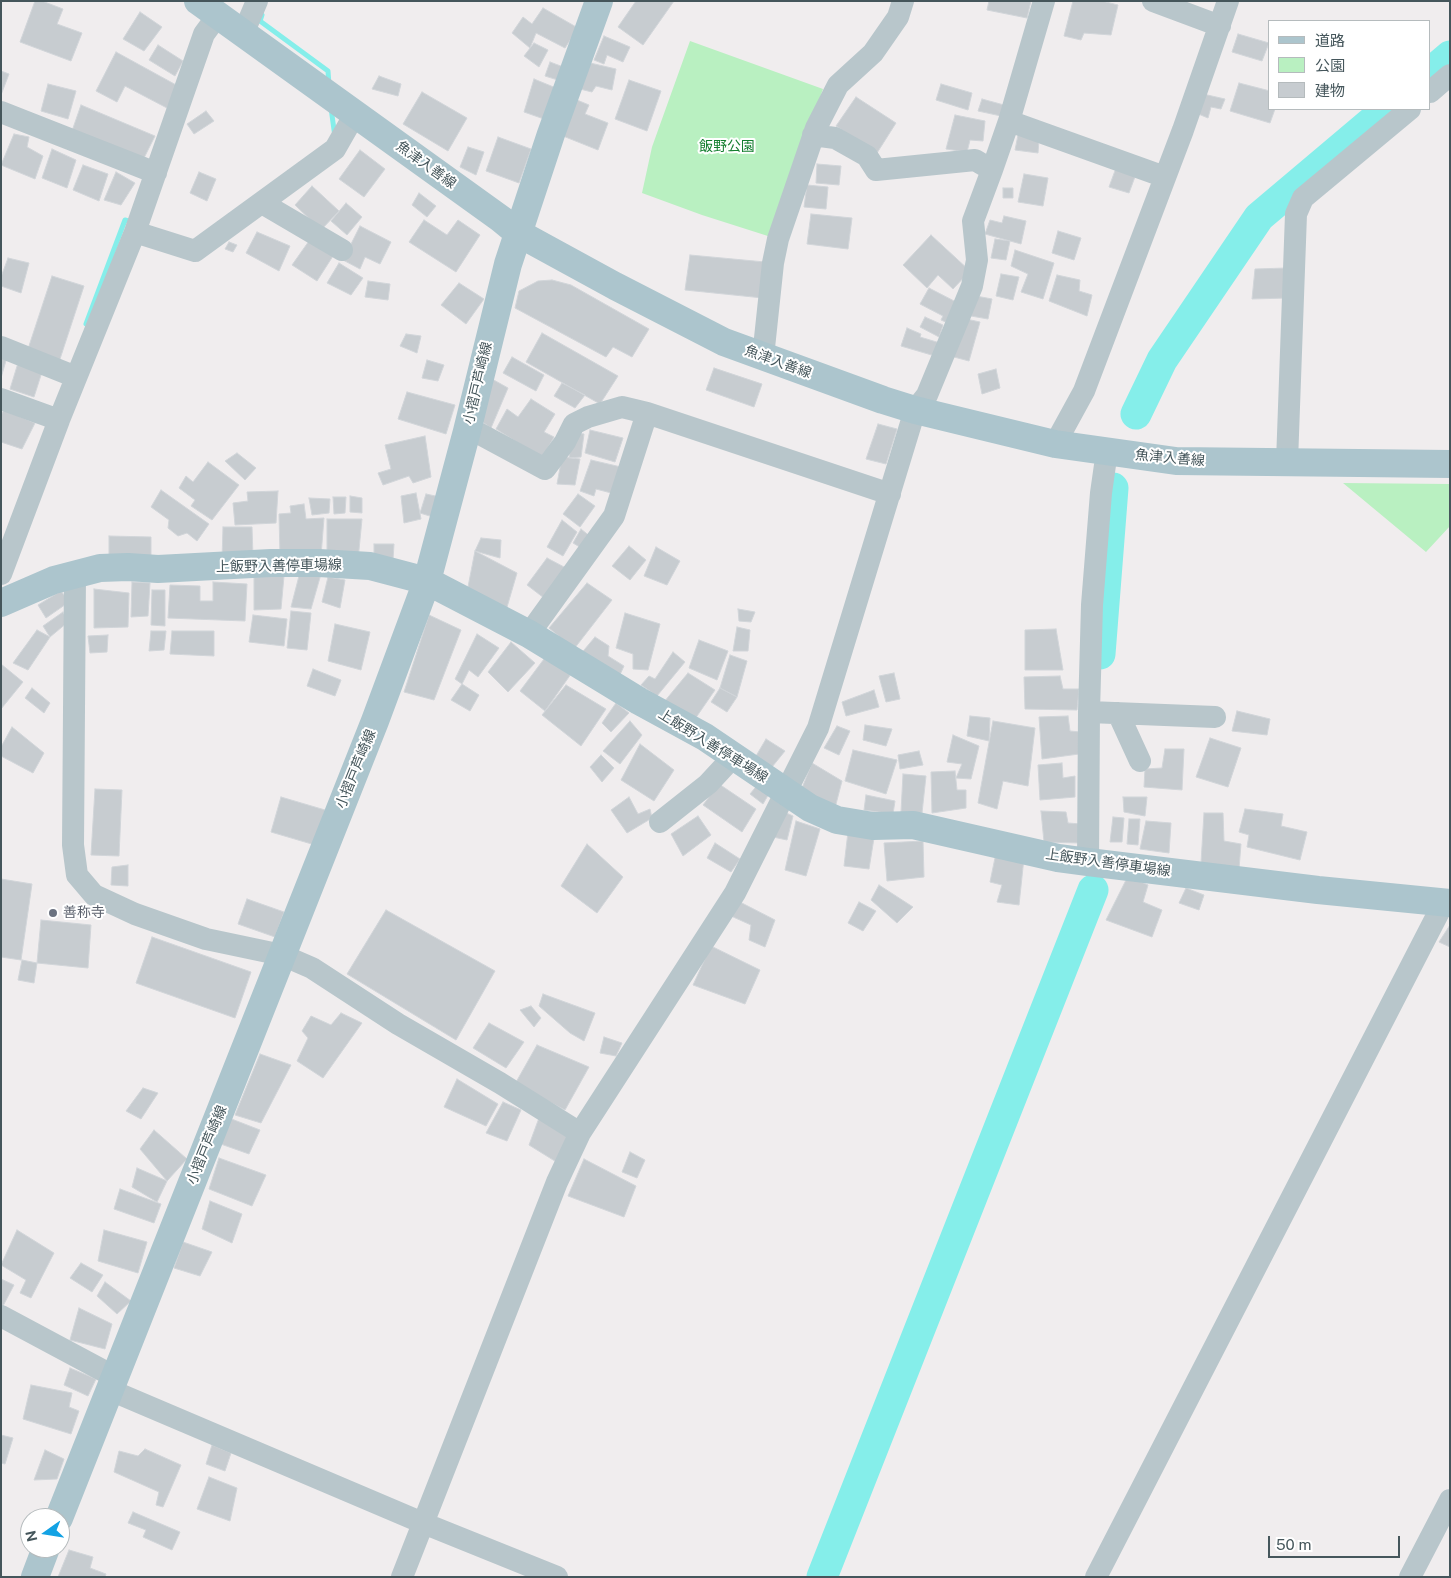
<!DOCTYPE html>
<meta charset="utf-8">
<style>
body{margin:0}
#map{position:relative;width:1451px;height:1578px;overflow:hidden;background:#f0edee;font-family:"Public Sans","Noto Sans JP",sans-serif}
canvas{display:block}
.frame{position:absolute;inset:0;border:2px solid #45565b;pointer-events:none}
.legend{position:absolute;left:1268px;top:20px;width:162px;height:90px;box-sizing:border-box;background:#fff;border:1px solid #b5bbbd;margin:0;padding:6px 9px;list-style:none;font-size:15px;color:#45565b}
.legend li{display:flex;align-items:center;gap:10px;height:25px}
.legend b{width:25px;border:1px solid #b5bbbd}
.north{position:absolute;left:20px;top:1508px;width:50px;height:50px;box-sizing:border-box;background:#fff;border:1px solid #b5bbbd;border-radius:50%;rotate:257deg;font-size:14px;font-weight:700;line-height:20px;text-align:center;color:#45565b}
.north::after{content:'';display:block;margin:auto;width:18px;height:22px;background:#13a2e4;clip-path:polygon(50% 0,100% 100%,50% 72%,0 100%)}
.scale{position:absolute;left:1268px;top:1536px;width:132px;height:22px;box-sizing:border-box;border:2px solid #45565b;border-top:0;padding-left:6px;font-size:15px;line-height:18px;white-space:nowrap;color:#45565b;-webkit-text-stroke:4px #fff;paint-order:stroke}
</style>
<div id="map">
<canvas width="1451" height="1578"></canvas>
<div class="frame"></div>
<ul class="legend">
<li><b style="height:6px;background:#acc5cd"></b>道路</li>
<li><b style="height:14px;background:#b9f0c1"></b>公園</li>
<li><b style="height:14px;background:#c7ccd0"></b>建物</li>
</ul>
<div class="north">N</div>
<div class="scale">50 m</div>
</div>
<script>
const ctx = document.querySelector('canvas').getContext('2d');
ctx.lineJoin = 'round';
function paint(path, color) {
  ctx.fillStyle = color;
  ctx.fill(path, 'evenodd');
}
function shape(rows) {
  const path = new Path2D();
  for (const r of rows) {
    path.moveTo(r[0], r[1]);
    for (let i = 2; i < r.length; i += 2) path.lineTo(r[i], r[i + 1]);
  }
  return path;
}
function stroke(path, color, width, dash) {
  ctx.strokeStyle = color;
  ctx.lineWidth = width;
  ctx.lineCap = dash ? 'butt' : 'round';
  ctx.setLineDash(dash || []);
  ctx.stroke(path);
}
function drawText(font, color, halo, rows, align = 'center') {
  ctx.font = font + ' "Public Sans","Noto Sans JP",sans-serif';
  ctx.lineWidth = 4;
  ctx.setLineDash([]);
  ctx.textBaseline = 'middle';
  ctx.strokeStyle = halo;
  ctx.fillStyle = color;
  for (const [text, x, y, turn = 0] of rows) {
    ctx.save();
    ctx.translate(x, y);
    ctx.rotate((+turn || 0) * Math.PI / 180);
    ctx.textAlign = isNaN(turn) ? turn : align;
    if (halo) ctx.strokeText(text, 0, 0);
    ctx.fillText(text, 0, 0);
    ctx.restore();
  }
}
paint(shape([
 [690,41,823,89,771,237,702,215,642,193,652,147],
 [1343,483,1450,484,1450,526,1426,552]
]), '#b9f0c1');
stroke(shape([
 [262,15,260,21,328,71,329,85],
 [331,108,335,137],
 [86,324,125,220,132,222]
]), '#85eeea', 5);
stroke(shape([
 [1430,73,1450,56],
 [1136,414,1162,360,1259,217,1387,109],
 [1100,654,1113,488],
 [822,1577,1093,890]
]), '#85eeea', 31);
const building = shape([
 [35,1,42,1,63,9,57,24,82,33,71,61,20,42,35,1],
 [636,1,674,1,643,45,618,27,636,1],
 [989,1,1031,1,1027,18,987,10,989,1],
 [1073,1,1102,1,1118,5,1111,35,1084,33,1081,40,1064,36,1073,1],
 [543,8,578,28,565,48,536,33,530,48,512,33,523,17,532,24,543,8],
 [140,12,162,27,144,51,123,39,140,12],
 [1238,34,1269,43,1262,61,1232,52,1238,34],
 [604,36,630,47,623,62,607,55,604,64,594,60,604,36],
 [534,43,548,50,539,67,524,56,534,43],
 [158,45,183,61,175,76,149,60,158,45],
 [116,52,178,86,167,108,125,86,117,102,96,91,116,52],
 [550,62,566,68,561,81,545,76,550,62],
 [586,62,616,69,612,90,596,86,592,92,580,89,586,62],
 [1,71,9,74,1,95,1,71],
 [379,76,401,84,398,96,372,89,379,76],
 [534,79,556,88,544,119,524,112,534,79],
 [629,80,661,91,647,131,615,119,629,80],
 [1239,83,1270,91,1270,109,1275,109,1270,123,1230,111,1239,83],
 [48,84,76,91,68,119,41,111,48,84],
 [941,84,972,93,968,110,936,100,941,84],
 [422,92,467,118,448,151,403,124,422,92],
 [1203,94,1225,99,1221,109,1211,107,1208,118,1196,113,1203,94],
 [856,97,896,123,877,153,836,126,856,97],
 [982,99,1004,105,1001,116,978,111,982,99],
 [577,100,589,105,585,114,608,123,598,150,563,136,577,100],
 [81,105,155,136,144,158,72,131,81,105],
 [206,111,214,121,194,134,187,124,206,111],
 [955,115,985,121,983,141,970,140,967,152,946,149,955,115],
 [14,134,29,137,27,147,43,156,35,179,1,165,14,134],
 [1018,135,1039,140,1038,153,1015,150,1018,135],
 [498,137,531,149,519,183,486,171,498,137],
 [468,147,484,152,476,175,460,167,468,147],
 [52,149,76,160,67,188,42,178,52,149],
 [360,150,385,169,364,197,339,179,360,150],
 [817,164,841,166,839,185,816,183,817,164],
 [83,165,108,174,99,201,73,190,83,165],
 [1116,168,1136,174,1129,193,1109,187,1116,168],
 [116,172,135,183,121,205,104,200,116,172],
 [199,172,216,179,207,201,190,193,199,172],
 [1024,174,1048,178,1043,206,1018,202,1024,174],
 [807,185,828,187,826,209,804,207,807,185],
 [312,186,339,211,321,230,295,205,312,186],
 [1003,188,1013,188,1013,198,1003,198,1003,188],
 [419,193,436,206,427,217,412,205,419,193],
 [346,203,362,217,347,235,331,221,346,203],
 [811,214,852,218,848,249,807,244,811,214],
 [1004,216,1026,221,1021,244,985,234,990,220,1002,223,1004,216],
 [424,220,447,235,458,220,480,235,456,272,409,242,424,220],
 [360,226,391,242,380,264,365,257,360,269,343,260,360,226],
 [1058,231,1081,238,1074,260,1052,253,1058,231],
 [257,232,290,246,279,271,246,253,257,232],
 [931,235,970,271,953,289,938,275,927,288,903,265,931,235],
 [995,239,1010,241,1006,260,991,258,995,239],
 [309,241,333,256,317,281,292,265,309,241],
 [229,242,237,245,233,252,225,249,229,242],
 [1015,250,1054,263,1043,299,1021,292,1028,274,1011,266,1015,250],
 [690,255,765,262,763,298,685,290,690,255],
 [8,258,29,263,21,293,1,286,1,277,8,258],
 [339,263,363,278,351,295,327,283,339,263],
 [1286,268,1287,298,1252,299,1255,269,1286,268],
 [1001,274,1019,277,1013,300,996,296,1001,274],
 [1057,275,1080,280,1079,291,1092,295,1087,316,1049,301,1057,275],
 [52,276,84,286,59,362,27,352,52,276],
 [552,280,571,285,649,329,632,357,613,347,606,357,515,308,519,291,538,281,552,280],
 [368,281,390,284,388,300,365,297,368,281],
 [459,283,484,299,466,324,441,305,459,283],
 [929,288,958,303,948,323,941,320,943,316,920,304,929,288],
 [976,296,992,299,988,319,971,316,976,296],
 [925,317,943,325,939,337,920,327,925,317],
 [966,319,980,322,969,361,954,357,966,319],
 [907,328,921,334,920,337,940,343,935,356,901,346,907,328],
 [542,333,618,376,600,404,526,362,542,333],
 [406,334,421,336,417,353,400,346,406,334],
 [1,355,7,357,1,378,1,355],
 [512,357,544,375,536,391,503,373,512,357],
 [427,360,444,365,438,381,422,378,427,360],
 [18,363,42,372,34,397,10,389,18,363],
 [714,368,762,384,754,407,706,390,714,368],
 [996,369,1000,388,982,394,978,374,996,369],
 [492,379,508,388,491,428,481,421,492,379],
 [562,383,585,395,575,408,554,396,562,383],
 [407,392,455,405,446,434,398,419,407,392],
 [531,399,555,414,544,432,554,437,542,458,496,429,507,409,518,417,531,399],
 [4,410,35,423,22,449,1,442,1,415,4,410],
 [878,424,897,429,886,464,866,459,878,424],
 [590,430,623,438,615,462,585,453,590,430],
 [573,433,584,434,581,457,569,458,573,433],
 [425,436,431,477,413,483,409,476,383,485,378,473,391,469,385,445,425,436],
 [237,453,256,468,245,480,225,461,237,453],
 [562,457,580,459,575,485,557,484,562,457],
 [591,460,621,467,615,494,596,489,594,496,580,491,591,460],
 [208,462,239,485,212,520,191,506,195,500,179,488,186,476,193,482,208,462],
 [161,490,209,524,197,541,187,533,178,536,168,528,169,520,151,507,161,490],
 [278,491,276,523,235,525,233,503,248,501,247,492,278,491],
 [416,493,421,519,404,523,401,496,416,493],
 [426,494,440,497,433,517,420,513,426,494],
 [578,494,595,506,580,527,563,514,578,494],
 [350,496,362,498,362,513,350,512,350,496],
 [333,497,346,497,345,513,334,514,333,497],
 [309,498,330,499,329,513,312,515,309,498],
 [304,504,306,519,324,518,321,556,280,556,279,514,291,513,290,506,304,504],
 [327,519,362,519,358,560,327,556,327,519],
 [562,520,577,532,563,556,547,547,562,520],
 [223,527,252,527,253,557,222,560,223,527],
 [581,529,592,538,583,549,573,543,581,529],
 [109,536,151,537,151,559,109,558,109,536],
 [481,538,501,540,500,558,475,551,481,538],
 [374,544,394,544,393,560,374,561,374,544],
 [629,546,646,560,630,580,612,566,629,546],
 [656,547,680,561,667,585,644,576,656,547],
 [475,551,517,573,505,614,467,592,475,551],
 [547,558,566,568,544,598,527,585,547,558],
 [300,572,321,574,311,609,291,607,300,572],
 [284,576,281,609,254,610,254,577,284,576],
 [328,577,345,580,340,608,322,602,328,577],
 [132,582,150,583,148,616,131,617,132,582],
 [213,582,247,584,245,621,168,618,170,585,200,586,200,601,213,601,213,582],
 [587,583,612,600,574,649,549,628,587,583],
 [94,589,129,593,128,627,94,628,94,589],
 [152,590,165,590,165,626,151,625,152,590],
 [61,591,69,602,46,618,38,605,61,591],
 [738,609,755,612,751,622,739,621,738,609],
 [291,611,311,613,307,650,287,648,291,611],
 [63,612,68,622,50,637,43,626,63,612],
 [625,613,660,624,648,670,633,669,633,654,616,648,625,613],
 [253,615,287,619,284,646,249,642,253,615],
 [429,615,461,630,434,700,404,692,429,615],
 [335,624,370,632,361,670,328,661,335,624],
 [737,627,750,630,748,651,733,651,737,627],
 [1056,629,1063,670,1025,670,1025,630,1056,629],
 [37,630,50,637,28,670,13,663,37,630],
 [151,631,166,631,164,650,149,651,151,631],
 [172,631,214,631,214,656,170,654,172,631],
 [477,634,499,648,478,677,469,670,462,684,455,679,477,634],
 [108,635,107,652,90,653,88,636,108,635],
 [595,637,609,646,608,656,624,666,618,679,579,656,595,637],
 [699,640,728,651,717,680,689,668,699,640],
 [511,642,535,663,508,692,488,672,511,642],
 [673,652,685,662,657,696,641,685,649,676,655,679,673,652],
 [730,655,747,661,737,697,720,688,730,655],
 [544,659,571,674,545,711,520,691,544,659],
 [1,664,23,682,1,709,1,664],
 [313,669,341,680,335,696,307,686,313,669],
 [688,673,715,690,695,719,664,702,688,673],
 [894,673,900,699,886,702,879,676,894,673],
 [1060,676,1063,689,1079,689,1077,710,1025,709,1024,677,1060,676],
 [462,684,479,695,470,711,451,700,462,684],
 [566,685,606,709,581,746,542,715,566,685],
 [32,688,50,703,44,713,25,698,32,688],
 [720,688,737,697,727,712,711,702,720,688],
 [874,690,879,707,846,716,842,702,874,690],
 [616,703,629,713,611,732,602,723,616,703],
 [1237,711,1270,719,1267,735,1232,731,1237,711],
 [970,716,990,718,989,741,967,736,970,716],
 [1068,716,1070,731,1080,732,1079,754,1042,759,1039,717,1068,716],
 [630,721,642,735,620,764,603,751,630,721],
 [993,721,1035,728,1028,786,1003,781,997,809,978,803,993,721],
 [865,725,892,729,886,746,863,740,865,725],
 [837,726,850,731,839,755,824,748,837,726],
 [12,727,44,753,33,773,1,756,1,747,12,727],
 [953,735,979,746,971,779,956,778,962,764,947,762,953,735],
 [1210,738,1241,748,1228,787,1196,777,1210,738],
 [766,739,785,751,772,767,756,756,766,739],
 [640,744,674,770,654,801,621,780,640,744],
 [1165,749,1184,749,1182,790,1144,787,1145,769,1162,768,1165,749],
 [853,750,897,760,886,794,845,781,853,750],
 [919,751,923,765,900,769,898,755,919,751],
 [601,755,614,768,602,782,590,767,601,755],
 [812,763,842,781,835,808,800,793,812,763],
 [1062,763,1063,778,1075,776,1075,797,1040,800,1038,765,1062,763],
 [955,771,957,790,966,790,966,808,932,813,931,772,955,771],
 [903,774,926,776,922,813,901,812,903,774],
 [759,783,770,792,763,804,750,794,759,783],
 [719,784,756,809,742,832,703,805,719,784],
 [95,789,122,790,119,856,91,855,95,789],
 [866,795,895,801,893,814,864,810,866,795],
 [281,797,325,810,315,845,271,832,281,797],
 [629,797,638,814,650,809,652,818,627,833,611,810,629,797],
 [1123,797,1147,797,1145,816,1124,812,1123,797],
 [1245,809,1283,814,1281,826,1307,832,1300,860,1247,847,1249,835,1239,832,1245,809],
 [1041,811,1066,812,1068,823,1081,824,1079,843,1044,842,1041,811],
 [784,812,793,816,787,840,773,837,784,812],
 [1204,813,1223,813,1224,841,1241,844,1239,869,1201,863,1204,813],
 [698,816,711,835,683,856,671,834,698,816],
 [1113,817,1124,818,1122,842,1110,842,1113,817],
 [1129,819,1140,819,1138,845,1127,844,1129,819],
 [796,821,820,829,806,876,785,870,796,821],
 [1146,821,1171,823,1169,853,1140,849,1146,821],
 [848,832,874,838,869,869,844,866,848,832],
 [923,841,924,877,887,881,884,843,923,841],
 [715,843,740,859,731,872,707,858,715,843],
 [587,844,623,877,597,913,561,886,587,844],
 [996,853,1024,858,1019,905,997,902,1002,885,990,882,996,853],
 [128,865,128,886,111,885,112,867,128,865],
 [1128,876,1148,885,1143,902,1162,910,1152,937,1106,920,1128,876],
 [1,879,32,884,21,960,1,957,1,879],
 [879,885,913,907,897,923,871,900,879,885],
 [1186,888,1204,895,1199,910,1179,903,1186,888],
 [247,899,284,912,275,937,238,924,247,899],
 [738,901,775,920,765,947,749,940,751,925,731,916,738,901],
 [859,902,876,911,863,931,848,923,859,902],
 [386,910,495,971,456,1040,347,974,386,910],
 [41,920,91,925,88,968,37,963,41,920],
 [1450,925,1450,947,1439,942,1450,925],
 [152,937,251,972,235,1018,136,983,152,937],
 [711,946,760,970,745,1004,693,985,711,946],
 [22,960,37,963,34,983,18,980,22,960],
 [543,994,595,1013,584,1041,570,1033,539,1006,543,994],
 [531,1006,541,1018,534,1027,520,1010,531,1006],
 [341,1013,362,1023,323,1078,297,1061,308,1038,302,1031,311,1016,331,1025,341,1013],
 [489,1023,524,1042,506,1068,473,1048,489,1023],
 [604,1037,622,1043,616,1056,600,1053,604,1037],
 [537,1045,589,1067,565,1110,515,1084,537,1045],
 [260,1054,291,1065,261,1123,235,1115,260,1054],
 [457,1079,498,1104,486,1126,444,1107,457,1079],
 [143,1088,158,1093,141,1119,126,1111,143,1088],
 [503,1102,521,1110,507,1141,486,1133,503,1102],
 [229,1118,260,1130,249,1154,218,1143,229,1118],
 [539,1118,571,1138,558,1163,529,1145,539,1118],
 [154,1130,187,1159,167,1181,140,1149,154,1130],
 [630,1152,645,1160,637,1178,622,1172,630,1152],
 [219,1158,266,1175,252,1206,209,1189,219,1158],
 [584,1159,636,1186,624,1217,568,1196,584,1159],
 [137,1168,167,1181,157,1202,132,1187,137,1168],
 [120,1189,161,1204,154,1223,114,1209,120,1189],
 [210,1201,242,1214,232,1243,202,1229,210,1201],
 [17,1230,54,1253,31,1298,20,1293,26,1280,1,1265,17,1230],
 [104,1230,147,1242,138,1273,98,1261,104,1230],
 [183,1242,212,1252,200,1276,174,1268,183,1242],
 [81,1263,103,1275,92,1292,70,1278,81,1263],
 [1,1279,14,1285,3,1306,1,1305,1,1279],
 [105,1282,131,1301,117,1314,97,1296,105,1282],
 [79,1308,112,1324,105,1349,70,1340,79,1308],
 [70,1368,96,1379,88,1396,64,1385,70,1368],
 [31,1385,72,1393,69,1407,79,1411,71,1434,23,1419,31,1385],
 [1,1435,13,1438,5,1464,1,1463,1,1435],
 [212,1445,231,1453,225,1471,206,1464,212,1445],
 [145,1449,181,1465,163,1507,156,1505,159,1492,114,1472,119,1451,138,1456,145,1449],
 [45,1450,64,1459,57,1479,34,1480,45,1450],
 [209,1477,237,1488,230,1521,197,1509,209,1477],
 [133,1512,180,1532,172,1550,143,1537,146,1530,128,1523,133,1512],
 [69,1550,93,1557,90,1568,106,1574,105,1577,58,1577,69,1550]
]);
paint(building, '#c7ccd0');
stroke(building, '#d1d5d9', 1);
stroke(shape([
 [1153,1,1220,26],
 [243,34,257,1],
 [1430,92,1450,75],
 [1,112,156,173],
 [1009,121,1165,177],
 [813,135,835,138,867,156,876,170,975,160,992,170],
 [262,203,342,250],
 [135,232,195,251,335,149,355,114],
 [1,347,76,377],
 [763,357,773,263,778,239,816,128,838,85,873,53,898,17,903,1],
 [1,399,59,420],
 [467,427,545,469,565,442,574,424,588,417,622,407,647,413],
 [1055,444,1084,391,1183,130,1228,1],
 [1287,462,1296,214,1303,198,1410,109],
 [1,574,59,420,135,232,204,34,218,15],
 [75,575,73,845,77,875,94,895,135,914,206,939,282,955,312,968,398,1024,500,1083,580,1133],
 [529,634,614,516,647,413,890,494],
 [1089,712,1215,717],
 [1118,713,1140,761],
 [660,822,708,784,733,757],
 [1088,862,1089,712,1092,605,1101,493,1107,451],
 [1,1316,115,1377],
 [110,1390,423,1523,557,1577],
 [402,1577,557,1182,580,1133,735,893,818,728,915,410,927,395,972,286,977,260,973,221,992,170,1009,121,1044,1],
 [1096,1577,1444,902],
 [1410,1577,1450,1500]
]), '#b8c6cb', 22);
stroke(shape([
 [198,1,501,219,518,233,615,286,724,342,883,400,915,410,1055,444,1176,461,1450,464],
 [1,603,54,580,100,568,128,567,158,569,271,563,319,563,370,566,427,581,529,634,639,701,705,737,810,808,837,820,873,826,913,825,1058,858,1088,862,1318,890,1450,903],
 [59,1518,375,721,427,581,467,431,508,264,551,134,599,1],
 [35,1577,46,1548]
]), '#acc5cd', 28);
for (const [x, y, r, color] of [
 [53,913,5,"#6b7280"]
]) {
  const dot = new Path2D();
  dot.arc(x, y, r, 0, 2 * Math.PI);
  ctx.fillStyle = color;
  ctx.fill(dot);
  stroke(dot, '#fff', 2);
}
drawText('14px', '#147e2f', '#fff', [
 ["飯野公園",727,147]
]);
drawText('14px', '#45565b', '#fff', [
 ["魚津入善線",426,165,36],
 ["魚津入善線",778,362,20],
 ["小摺戸芦崎線",478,383,-77],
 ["魚津入善線",1170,458,5],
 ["上飯野入善停車場線",279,566,-1],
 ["上飯野入善停車場線",713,746,32],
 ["小摺戸芦崎線",356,769,-68],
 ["上飯野入善停車場線",1108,863,8],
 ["小摺戸芦崎線",207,1145,-68]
]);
drawText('14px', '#5b616d', '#fff', [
 ["善称寺",63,913]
], 'left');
</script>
